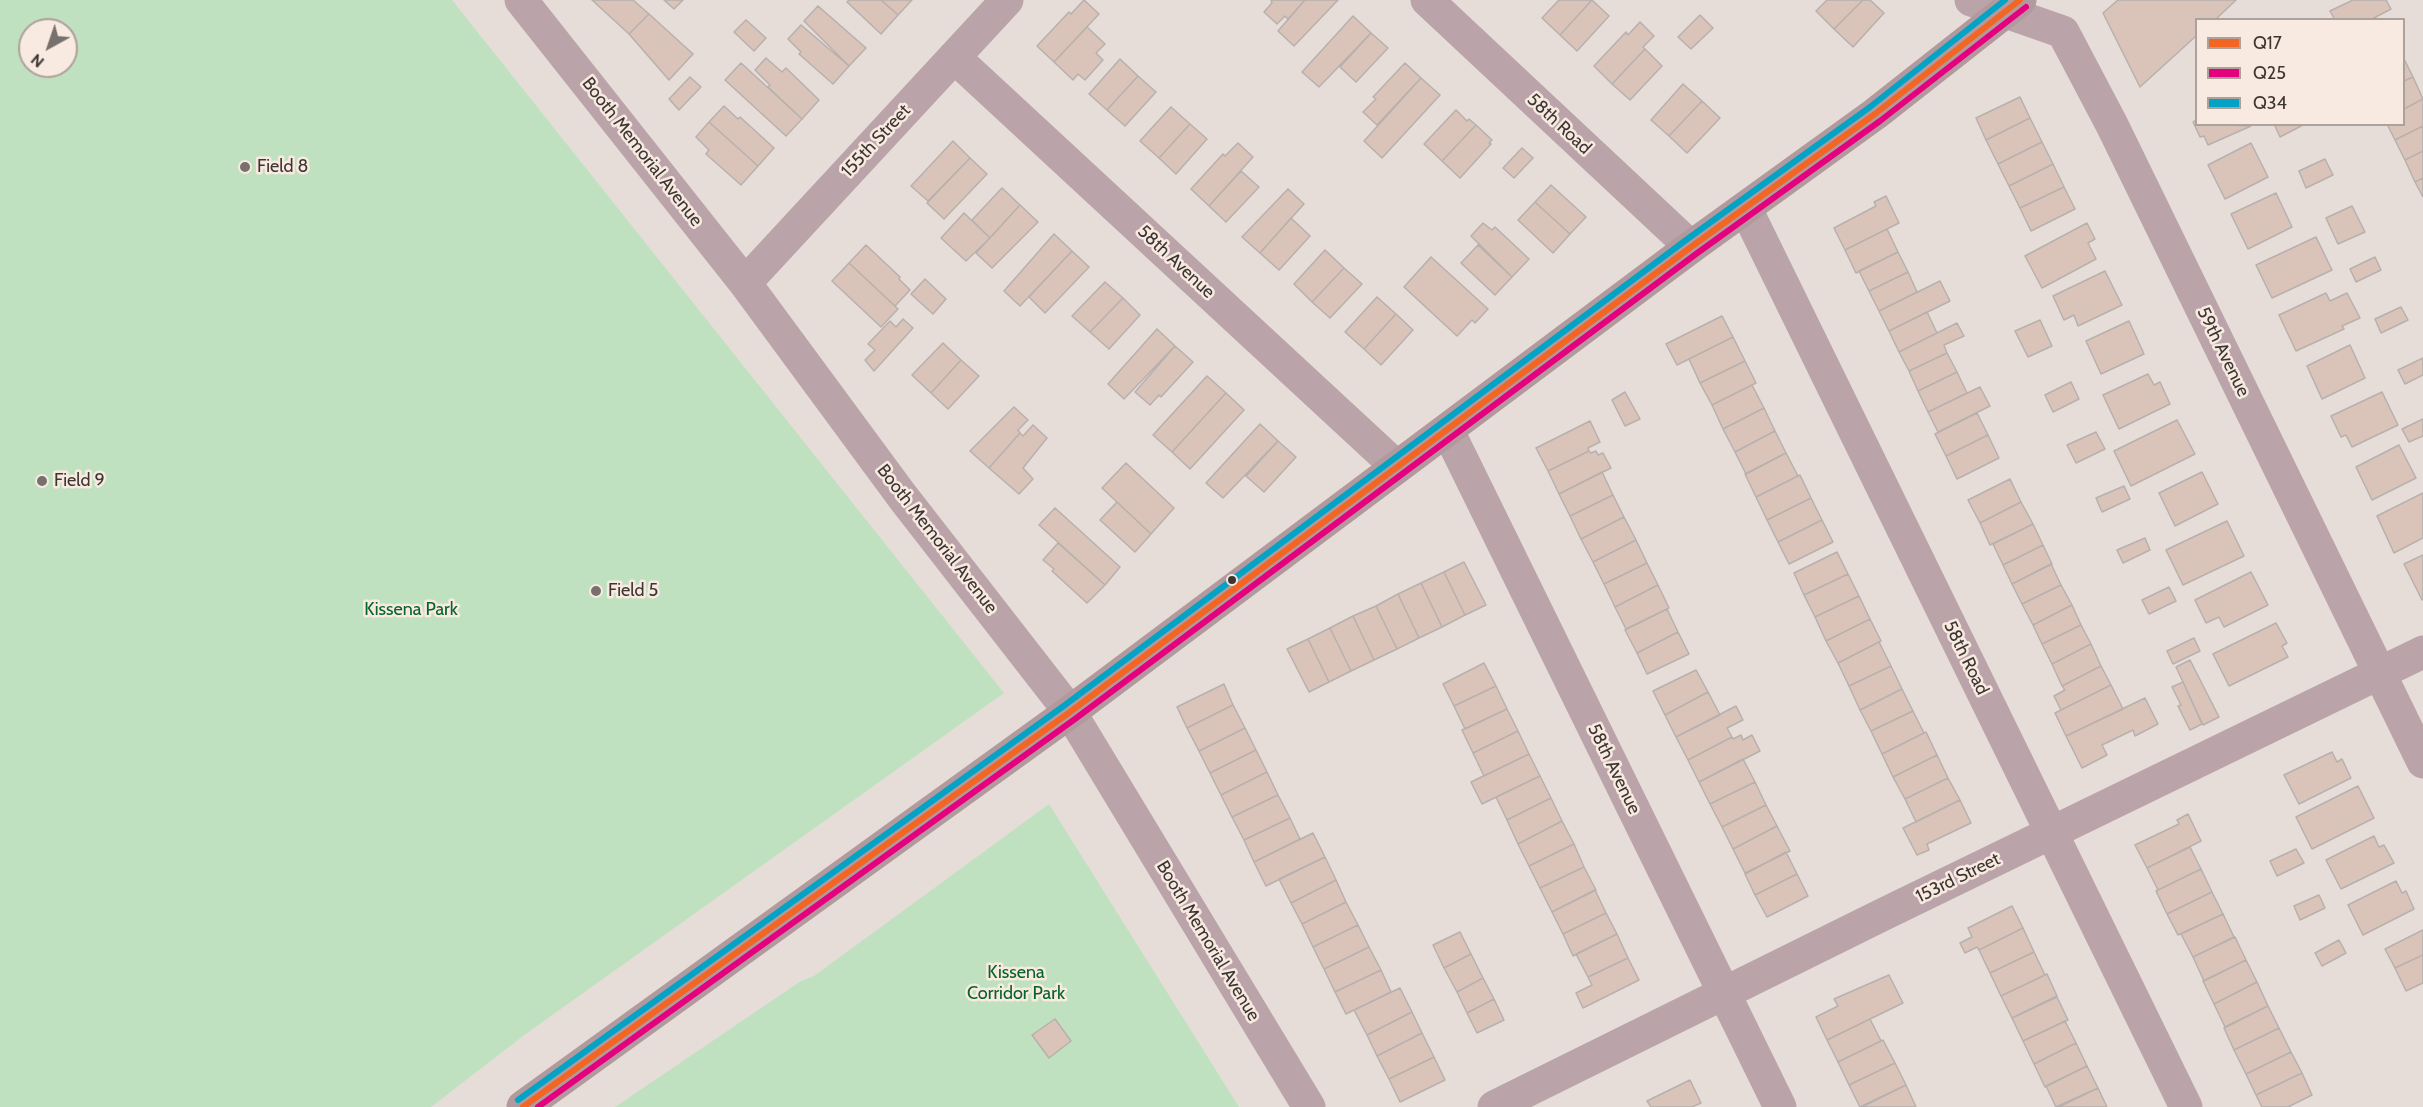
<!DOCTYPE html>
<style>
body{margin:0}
#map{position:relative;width:2423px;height:1107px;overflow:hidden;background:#e6ddd9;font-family:Cabin,sans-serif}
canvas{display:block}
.legend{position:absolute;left:2195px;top:18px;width:210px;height:108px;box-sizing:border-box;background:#f8e9e1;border:2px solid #ada19b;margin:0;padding:8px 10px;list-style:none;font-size:18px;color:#3c3633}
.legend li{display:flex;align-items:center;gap:12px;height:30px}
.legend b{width:30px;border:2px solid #ada19b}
.north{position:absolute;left:18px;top:18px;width:60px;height:60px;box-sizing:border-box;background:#f8e9e1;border:2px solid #ada19b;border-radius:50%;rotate:220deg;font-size:16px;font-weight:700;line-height:24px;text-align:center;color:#3c3633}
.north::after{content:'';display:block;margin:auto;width:21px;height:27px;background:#78706d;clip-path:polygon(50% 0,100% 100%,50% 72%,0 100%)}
</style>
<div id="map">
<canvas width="2423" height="1107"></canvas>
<ul class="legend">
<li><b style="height:8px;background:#f26522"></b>Q17</li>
<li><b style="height:8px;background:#e5007d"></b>Q25</li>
<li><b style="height:8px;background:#03a3c6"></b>Q34</li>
</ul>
<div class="north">N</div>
</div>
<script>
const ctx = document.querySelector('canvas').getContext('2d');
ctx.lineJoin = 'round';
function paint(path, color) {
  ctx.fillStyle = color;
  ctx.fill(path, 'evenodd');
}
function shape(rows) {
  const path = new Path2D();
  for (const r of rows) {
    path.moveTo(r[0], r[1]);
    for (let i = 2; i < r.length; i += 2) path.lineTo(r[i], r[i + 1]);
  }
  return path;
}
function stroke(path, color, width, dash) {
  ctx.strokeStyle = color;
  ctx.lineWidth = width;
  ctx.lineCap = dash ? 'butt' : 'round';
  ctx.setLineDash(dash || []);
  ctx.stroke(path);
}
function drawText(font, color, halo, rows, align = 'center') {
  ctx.font = font + ' Cabin,sans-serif';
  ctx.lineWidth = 5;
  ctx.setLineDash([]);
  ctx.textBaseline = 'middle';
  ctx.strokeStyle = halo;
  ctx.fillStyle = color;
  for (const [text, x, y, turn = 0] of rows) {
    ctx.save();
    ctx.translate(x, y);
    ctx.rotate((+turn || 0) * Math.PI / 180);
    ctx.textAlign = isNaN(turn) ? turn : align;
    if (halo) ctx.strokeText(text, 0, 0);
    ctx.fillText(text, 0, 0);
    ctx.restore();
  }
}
paint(shape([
 [0,0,452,0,1004,693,527,1033,431,1107,0,1107],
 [30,30,66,30,66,66,30,66],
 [1049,804,1239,1107,615,1107,801,981,814,976]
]), '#c0e1bf');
const building = shape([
 [592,0,633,0,649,14,629,34,592,0],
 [664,0,683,0,674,9,664,0],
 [849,0,881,0,898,15,881,34,847,2,849,0],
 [881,0,912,0,898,15,881,0],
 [1084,0,1099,14,1054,62,1037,46,1069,12,1071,14,1084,0],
 [1271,0,1305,0,1288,19,1285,16,1277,24,1264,12,1272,3,1271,0],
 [1305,0,1338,0,1294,46,1278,31,1305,0],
 [1559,0,1592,0,1560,35,1542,18,1559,0],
 [1592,0,1609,16,1577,51,1560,35,1592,0],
 [1827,0,1863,0,1834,29,1816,11,1827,0],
 [1863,0,1870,0,1884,13,1853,47,1834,29,1863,0],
 [2118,0,2236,0,2215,20,2196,20,2196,36,2140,87,2103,13,2118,0],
 [2353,0,2386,0,2391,9,2370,20,2335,20,2330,11,2353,0],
 [818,6,866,48,849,66,804,21,818,6],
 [649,14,693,54,669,80,629,34,649,14],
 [1700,15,1713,28,1691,49,1678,37,1700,15],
 [1353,16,1371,33,1319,87,1302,72,1353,16],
 [746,20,766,38,754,51,734,32,746,20],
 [1640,22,1654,36,1643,47,1645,49,1612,84,1594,66,1626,32,1628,35,1640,22],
 [801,25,849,66,833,84,799,54,801,52,788,39,801,25],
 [1087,27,1105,44,1096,53,1103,60,1085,80,1078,74,1073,80,1054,62,1087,27],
 [1371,33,1388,48,1356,82,1340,67,1371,33],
 [1645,49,1662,66,1630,100,1612,84,1645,49],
 [766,58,782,72,786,68,819,100,802,119,768,87,770,85,755,70,766,58],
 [1120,59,1138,76,1107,110,1089,94,1120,59],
 [2404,59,2413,77,2404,81,2404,59],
 [741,63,802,119,786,136,725,80,741,63],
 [1405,63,1421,78,1377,125,1363,112,1376,99,1373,97,1405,63],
 [1138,76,1156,92,1125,126,1107,110,1138,76],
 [690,77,701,87,679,110,669,99,690,77],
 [2413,77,2423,99,2404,109,2404,81,2413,77],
 [1421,78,1440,95,1382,158,1364,141,1421,78],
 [1683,84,1702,101,1669,136,1651,120,1683,84],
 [2020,97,2030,118,1986,140,1976,118,2020,97],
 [2423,99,2423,126,2395,140,2387,124,2404,124,2404,109,2423,99],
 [1702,101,1720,118,1687,153,1669,136,1702,101],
 [724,106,738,119,740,117,774,148,758,166,709,122,724,106],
 [1171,107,1190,124,1159,158,1140,141,1171,107],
 [1456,110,1467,121,1469,119,1476,125,1442,161,1424,144,1456,110],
 [2030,118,2042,142,1998,164,1986,140,2030,118],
 [2196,120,2196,124,2251,126,2208,145,2204,136,2200,137,2193,122,2196,120],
 [709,122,758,166,741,185,706,154,709,150,696,137,709,122],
 [1190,124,1207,139,1176,174,1159,158,1190,124],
 [2274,124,2305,124,2280,137,2274,124],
 [1476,125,1492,140,1489,143,1491,144,1460,178,1442,161,1476,125],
 [2423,126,2423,151,2405,160,2395,140,2423,126],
 [953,141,970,158,928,201,911,186,953,141],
 [2042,142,2053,164,2009,186,1998,164,2042,142],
 [1238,143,1253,157,1209,206,1191,189,1223,154,1225,156,1238,143],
 [2251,143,2268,177,2225,199,2208,165,2251,143],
 [1522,148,1533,158,1514,178,1503,168,1522,148],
 [2423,151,2423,178,2415,182,2405,160,2423,151],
 [970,158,987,174,944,219,927,203,970,158],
 [2325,159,2333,175,2306,188,2299,171,2325,159],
 [2053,164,2064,187,2020,208,2009,186,2053,164],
 [1241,171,1259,187,1226,222,1209,206,1241,171],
 [2423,178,2423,197,2415,182,2423,178],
 [1551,185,1586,217,1570,234,1535,202,1551,185],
 [2064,187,2075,209,2031,231,2020,208,2064,187],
 [1002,188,1020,205,990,238,972,220,1002,188],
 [1288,189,1304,204,1260,253,1242,237,1288,189],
 [2276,193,2292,227,2248,249,2231,214,2276,193],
 [1886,196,1899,223,1845,250,1834,228,1876,206,1874,202,1886,196],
 [1535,202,1570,234,1553,253,1518,220,1535,202],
 [1020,205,1038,222,992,268,976,253,1020,205],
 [2352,206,2365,232,2338,244,2326,218,2352,206],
 [964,213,990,238,966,261,941,238,964,213],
 [1291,218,1310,236,1279,270,1260,253,1291,218],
 [1483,223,1492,230,1495,227,1529,259,1512,277,1471,236,1483,223],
 [2087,223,2095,239,2088,243,2096,259,2042,288,2025,256,2087,223],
 [1887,229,1898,252,1856,273,1845,250,1887,229],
 [1054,234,1072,251,1020,306,1004,291,1054,234],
 [2316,237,2332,270,2272,298,2256,265,2316,237],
 [866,245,900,277,899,279,910,290,895,306,849,263,866,245],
 [1478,245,1512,277,1495,295,1461,263,1478,245],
 [1325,250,1344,268,1312,302,1294,284,1325,250],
 [1072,251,1089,267,1045,313,1029,297,1072,251],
 [1898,252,1908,272,1869,291,1859,271,1898,252],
 [1431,257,1488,309,1475,323,1472,320,1457,336,1404,287,1431,257],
 [2375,257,2381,270,2356,282,2350,269,2375,257],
 [849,263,898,309,881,327,832,281,849,263],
 [1344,268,1362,284,1330,318,1312,302,1344,268],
 [2105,271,2122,305,2078,326,2074,315,2064,320,2053,296,2105,271],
 [1908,272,1917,292,1879,311,1869,291,1908,272],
 [925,279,946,299,933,314,911,294,925,279],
 [1940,281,1950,301,1889,331,1879,311,1940,281],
 [1105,282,1123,298,1090,332,1072,316,1105,282],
 [2326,293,2330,301,2347,293,2360,318,2342,326,2344,329,2296,351,2279,315,2326,293],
 [1377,297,1396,314,1364,349,1345,332,1377,297],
 [1123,298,1140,315,1109,349,1090,332,1123,298],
 [2401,307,2408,320,2381,333,2375,319,2401,307],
 [1927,312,1937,333,1899,352,1889,331,1927,312],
 [1396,314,1413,330,1381,365,1364,349,1396,314],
 [1722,316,1733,337,1677,365,1666,344,1722,316],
 [903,319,913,328,874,371,865,360,875,350,868,344,890,321,896,327,903,319],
 [2040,320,2052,346,2028,357,2015,331,2040,320],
 [2129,321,2144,354,2101,374,2086,341,2129,321],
 [1957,323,1964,336,1944,345,1947,353,1909,371,1899,352,1957,323],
 [1157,329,1175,346,1124,399,1108,384,1157,329],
 [1733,337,1745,361,1700,383,1689,359,1733,337],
 [943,343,961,360,931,393,912,375,943,343],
 [2350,345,2365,378,2322,399,2307,366,2350,345],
 [1175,346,1193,362,1161,397,1159,395,1150,405,1135,392,1175,346],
 [1947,353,1957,372,1918,391,1909,371,1947,353],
 [2423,358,2423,375,2405,384,2398,370,2423,358],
 [961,360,979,376,948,409,931,393,961,360],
 [1745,361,1756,383,1712,405,1700,383,1745,361],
 [1957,372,1967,393,1928,412,1918,391,1957,372],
 [2148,374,2154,385,2160,382,2170,404,2119,429,2103,395,2148,374],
 [1207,376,1226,393,1172,452,1153,435,1207,376],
 [2071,382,2079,399,2053,412,2045,395,2071,382],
 [1752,385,1764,408,1723,429,1712,405,1752,385],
 [1980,387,1990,406,1938,432,1928,412,1980,387],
 [1625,392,1640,419,1625,426,1612,400,1625,392],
 [2382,392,2398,425,2352,447,2346,435,2341,437,2331,416,2382,392],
 [1226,393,1244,410,1190,469,1172,452,1226,393],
 [1014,407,1028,420,1018,430,1020,433,989,468,970,451,1014,407],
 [1764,408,1775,431,1735,452,1723,429,1764,408],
 [1977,413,1988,435,1946,456,1935,434,1977,413],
 [2423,419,2423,436,2409,442,2402,429,2423,419],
 [2177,420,2195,454,2131,486,2114,451,2177,420],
 [1590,421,1600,442,1588,448,1589,451,1548,471,1536,448,1590,421],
 [1260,424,1278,441,1223,498,1206,483,1260,424],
 [1033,425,1047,438,1023,468,1033,479,1019,494,989,468,1020,433,1023,436,1033,425],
 [1775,431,1786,453,1746,474,1735,452,1775,431],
 [2096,432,2105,449,2076,463,2067,445,2096,432],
 [1988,435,1999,458,1957,479,1946,456,1988,435],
 [1278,441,1296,457,1264,492,1246,476,1278,441],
 [2399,445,2416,478,2372,500,2356,467,2399,445],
 [1589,451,1591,453,1596,451,1598,455,1603,453,1611,468,1559,494,1548,471,1589,451],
 [1786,453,1798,476,1756,497,1745,474,1786,453],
 [1126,463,1174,508,1151,534,1102,488,1126,463],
 [1602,472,1613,495,1570,516,1559,494,1602,472],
 [2202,472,2218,504,2175,526,2159,493,2202,472],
 [1800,475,1811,498,1767,520,1756,497,1800,475],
 [2010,479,2021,502,1980,523,1968,500,2010,479],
 [2124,486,2130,499,2102,512,2096,498,2124,486],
 [2423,493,2423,538,2394,553,2377,516,2423,493],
 [1613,495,1624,517,1581,539,1570,516,1613,495],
 [1811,498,1822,520,1778,542,1767,520,1811,498],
 [1117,502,1151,534,1135,552,1100,520,1117,502],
 [2021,502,2033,524,1990,545,1980,523,2021,502],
 [1055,508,1120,567,1105,585,1039,525,1055,508],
 [1624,517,1636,540,1593,562,1581,539,1624,517],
 [1822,520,1833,542,1789,564,1778,542,1822,520],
 [2227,521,2244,556,2183,585,2166,550,2227,521],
 [2033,524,2043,545,2003,565,1993,544,2033,524],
 [2145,538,2150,550,2123,563,2117,550,2145,538],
 [1636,540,1647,563,1604,584,1593,562,1636,540],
 [1058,543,1105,585,1087,603,1052,571,1054,569,1043,560,1058,543],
 [2043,545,2052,564,2012,584,2003,565,2043,545],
 [1837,552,1848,574,1804,595,1794,573,1837,552],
 [2423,555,2423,599,2422,600,2404,564,2423,555],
 [1464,562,1486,605,1465,615,1444,572,1464,562],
 [1647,563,1658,585,1615,607,1604,584,1647,563],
 [2051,564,2061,585,2022,604,2012,584,2051,564],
 [1444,572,1465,615,1442,627,1421,583,1444,572],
 [2251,572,2268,605,2224,627,2219,617,2206,623,2195,600,2251,572],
 [1848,574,1859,596,1815,617,1804,595,1848,574],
 [1421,583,1442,627,1419,638,1398,594,1421,583],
 [1658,585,1669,608,1626,629,1615,607,1658,585],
 [2061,585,2072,605,2033,625,2022,604,2061,585],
 [2169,587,2176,601,2149,614,2142,600,2169,587],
 [1398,594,1419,638,1397,649,1376,606,1398,594],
 [1859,596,1870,619,1826,641,1815,617,1859,596],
 [2072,605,2081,625,2042,644,2033,625,2072,605],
 [1376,606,1397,649,1374,660,1353,616,1376,606],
 [1667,609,1678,632,1637,653,1625,630,1667,609],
 [1353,616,1374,660,1351,671,1330,628,1353,616],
 [1870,619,1881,641,1838,663,1826,641,1870,619],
 [2276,623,2287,643,2282,646,2288,657,2229,686,2213,654,2276,623],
 [2081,625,2091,644,2052,664,2042,644,2081,625],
 [1330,628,1351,671,1329,682,1308,639,1330,628],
 [1678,632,1689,654,1647,674,1637,653,1678,632],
 [2194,638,2200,651,2173,664,2167,651,2194,638],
 [1308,639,1329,682,1309,692,1287,649,1308,639],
 [1879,642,1891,666,1849,686,1838,663,1879,642],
 [2091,644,2101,666,2062,686,2052,664,2091,644],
 [2190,660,2219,717,2203,725,2176,667,2190,660],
 [1484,663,1496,686,1454,706,1443,684,1484,663],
 [1891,666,1902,689,1860,710,1849,686,1891,666],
 [2101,666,2111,685,2061,710,2054,696,2065,690,2062,686,2101,666],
 [1696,670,1708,692,1665,715,1653,691,1696,670],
 [2183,682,2202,724,2190,730,2178,706,2181,705,2172,687,2183,682],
 [1224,684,1233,705,1187,728,1177,707,1224,684],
 [2111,685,2123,709,2066,736,2055,713,2111,685],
 [1496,686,1507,709,1465,729,1454,706,1496,686],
 [1902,689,1913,711,1871,731,1860,710,1902,689],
 [1708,692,1720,715,1676,737,1665,715,1708,692],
 [2145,698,2158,724,2135,736,2133,730,2102,745,2107,755,2082,768,2066,736,2145,698],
 [1233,705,1245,728,1199,751,1187,728,1233,705],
 [1736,706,1743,720,1727,728,1732,737,1688,760,1676,737,1736,706],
 [1507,709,1518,731,1473,753,1462,730,1507,709],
 [1913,711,1924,733,1882,754,1871,731,1913,711],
 [1245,728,1256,750,1210,773,1199,751,1245,728],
 [1518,731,1529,754,1484,776,1473,753,1518,731],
 [1926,732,1937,755,1893,777,1882,754,1926,732],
 [1741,735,1743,740,1752,735,1760,751,1699,782,1688,760,1732,737,1733,739,1741,735],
 [1256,750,1267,772,1221,795,1210,773,1256,750],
 [2332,752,2337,762,2342,759,2351,778,2299,804,2284,775,2332,752],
 [1529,754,1540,776,1482,804,1471,782,1529,754],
 [1937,755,1948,778,1905,799,1893,777,1937,755],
 [1743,759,1755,782,1710,804,1699,782,1743,759],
 [1267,772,1278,795,1232,817,1221,795,1267,772],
 [1540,776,1551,798,1507,820,1496,797,1540,776],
 [1948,778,1960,800,1916,822,1905,799,1948,778],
 [1755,782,1766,805,1722,827,1710,804,1755,782],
 [2358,786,2374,818,2312,849,2296,817,2358,786],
 [1278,795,1290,818,1244,840,1232,817,1278,795],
 [1551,798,1562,821,1518,844,1507,820,1551,798],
 [1960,800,1971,823,1927,844,1929,850,1917,855,1903,828,1960,800],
 [1766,805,1777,826,1733,849,1722,827,1766,805],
 [2188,814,2201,841,2147,868,2135,845,2179,824,2177,820,2188,814],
 [1290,818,1300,839,1254,862,1244,840,1290,818],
 [1562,821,1574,844,1529,866,1518,844,1562,821],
 [1777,826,1790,851,1745,873,1733,849,1777,826],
 [1313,833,1325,857,1266,886,1254,862,1313,833],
 [2374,836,2379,847,2384,845,2394,863,2341,889,2326,860,2374,836],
 [1574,844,1584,867,1540,888,1529,866,1574,844],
 [2190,847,2201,869,2158,890,2147,868,2190,847],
 [2296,849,2304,863,2277,876,2270,861,2296,849],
 [1786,852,1797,874,1755,895,1745,874,1786,852],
 [1325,857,1336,880,1291,903,1279,879,1325,857],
 [1584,867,1596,890,1552,912,1540,888,1584,867],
 [2201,869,2212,892,2167,914,2156,891,2201,869],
 [1797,874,1808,896,1767,917,1755,895,1797,874],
 [1336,880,1346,902,1302,924,1291,903,1336,880],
 [2396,881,2402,893,2406,891,2414,909,2363,935,2348,905,2396,881],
 [1595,890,1606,913,1563,934,1552,912,1595,890],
 [2212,892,2223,914,2178,935,2167,914,2212,892],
 [2319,895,2325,908,2300,920,2294,906,2319,895],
 [1346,902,1358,925,1313,947,1302,924,1346,902],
 [2012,906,2023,928,1979,950,1977,947,1965,953,1960,943,1972,937,1968,928,2012,906],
 [1606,913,1617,934,1573,956,1563,934,1606,913],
 [2223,914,2234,937,2193,957,2181,934,2223,914],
 [1358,925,1369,947,1324,969,1313,947,1358,925],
 [2023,928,2034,952,1990,973,1979,950,2023,928],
 [2423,930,2423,955,2395,968,2385,949,2423,930],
 [1460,932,1471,954,1444,968,1433,945,1460,932],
 [1617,934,1628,958,1588,977,1576,954,1617,934],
 [2235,937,2246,960,2204,981,2193,957,2235,937],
 [2339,940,2346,953,2322,966,2315,953,2339,940],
 [1369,947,1381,970,1335,992,1324,969,1369,947],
 [2034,952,2045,975,2001,996,1990,973,2034,952],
 [1471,954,1483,978,1457,992,1444,968,1471,954],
 [2423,955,2423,983,2406,991,2395,968,2423,955],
 [1628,958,1639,980,1583,1008,1576,993,1592,985,1588,977,1628,958],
 [2246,960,2257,982,2214,1004,2203,981,2246,960],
 [1381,970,1391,992,1346,1014,1335,992,1381,970],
 [2047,974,2057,996,2012,1018,2001,996,2047,974],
 [1889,975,1903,1003,1827,1040,1816,1017,1838,1006,1834,999,1889,975],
 [1483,978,1494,999,1467,1013,1457,992,1483,978],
 [2257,982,2268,1006,2225,1027,2214,1004,2257,982],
 [1400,988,1412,1012,1367,1035,1354,1010,1400,988],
 [2057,997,2068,1020,2023,1041,2012,1018,2057,997],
 [1494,999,1504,1020,1477,1033,1467,1013,1494,999],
 [2268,1006,2279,1028,2234,1050,2224,1028,2268,1006],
 [1412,1012,1422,1033,1377,1056,1367,1035,1412,1012],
 [1055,1019,1071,1041,1049,1058,1032,1035,1055,1019],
 [1870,1019,1881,1041,1838,1062,1827,1040,1870,1019],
 [2065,1021,2076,1043,2034,1064,2023,1041,2065,1021],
 [2279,1028,2291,1052,2246,1074,2234,1050,2279,1028],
 [1422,1033,1434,1057,1389,1079,1377,1056,1422,1033],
 [1883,1040,1895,1063,1849,1085,1838,1062,1883,1040],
 [2076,1043,2087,1066,2045,1087,2034,1064,2076,1043],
 [2291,1052,2302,1073,2256,1095,2246,1074,2291,1052],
 [1434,1057,1445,1080,1400,1102,1389,1079,1434,1057],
 [1895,1063,1906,1085,1860,1107,1849,1085,1895,1063],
 [2087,1066,2098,1088,2056,1107,2046,1086,2087,1066],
 [2302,1073,2312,1095,2288,1107,2262,1107,2256,1095,2302,1073],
 [1690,1080,1701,1103,1692,1107,1651,1107,1647,1101,1690,1080],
 [1906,1085,1916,1107,1862,1107,1906,1085],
 [2098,1088,2107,1107,2059,1107,2098,1088]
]);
paint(building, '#dac4ba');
stroke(building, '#b7b0ad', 1.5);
stroke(shape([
 [521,0,745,283,902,496,1070,712,1309,1107],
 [1427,0,1691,247],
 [1971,0,2063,32,2112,125,2423,762],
 [954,57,1397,467],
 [1746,209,2186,1107],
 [745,283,1007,0],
 [1448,431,1780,1107],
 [1494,1107,1884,914,2423,652]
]), '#baa4a9', 33);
stroke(shape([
 [523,1107,1070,712,1691,247,1875,114,2020,0]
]), '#b1999e', 33);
stroke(shape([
 [523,1107,1070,712,1691,247,1875,114,2020,0]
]), '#f26522', 6);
stroke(shape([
 [538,1107,1075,719,1696,254,1880,121,2026,7]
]), '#e5007d', 6);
stroke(shape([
 [518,1100,1065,705,1686,240,1870,107,2005,0]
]), '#03a3c6', 6);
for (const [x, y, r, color] of [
 [245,167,6,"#78706d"],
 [42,481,6,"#78706d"],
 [1232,580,5,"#3c3633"],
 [596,591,6,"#78706d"]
]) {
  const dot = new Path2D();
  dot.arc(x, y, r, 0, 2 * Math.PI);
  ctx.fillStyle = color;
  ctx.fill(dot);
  stroke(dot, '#f8e9e1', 2);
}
drawText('18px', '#3c3633', '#f8e9e1', [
 ["58th Road",1559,124,43],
 ["155th Street",876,141,-47],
 ["Booth Memorial Avenue",642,152,52],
 ["58th Avenue",1176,262,43],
 ["59th Avenue",2223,352,64],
 ["Booth Memorial Avenue",937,539,52],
 ["58th Road",1966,658,64],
 ["58th Avenue",1614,769,64],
 ["153rd Street",1958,878,-26],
 ["Booth Memorial Avenue",1208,941,59]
]);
drawText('18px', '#3c3633', '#f8e9e1', [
 ["Field 8",257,167],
 ["Field 9",54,481],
 ["Field 5",608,591]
], 'left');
drawText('18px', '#036527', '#f8e9e1', [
 ["Kissena Park",411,610],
 ["Kissena",1016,973],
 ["Corridor Park",1016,994]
]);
</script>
